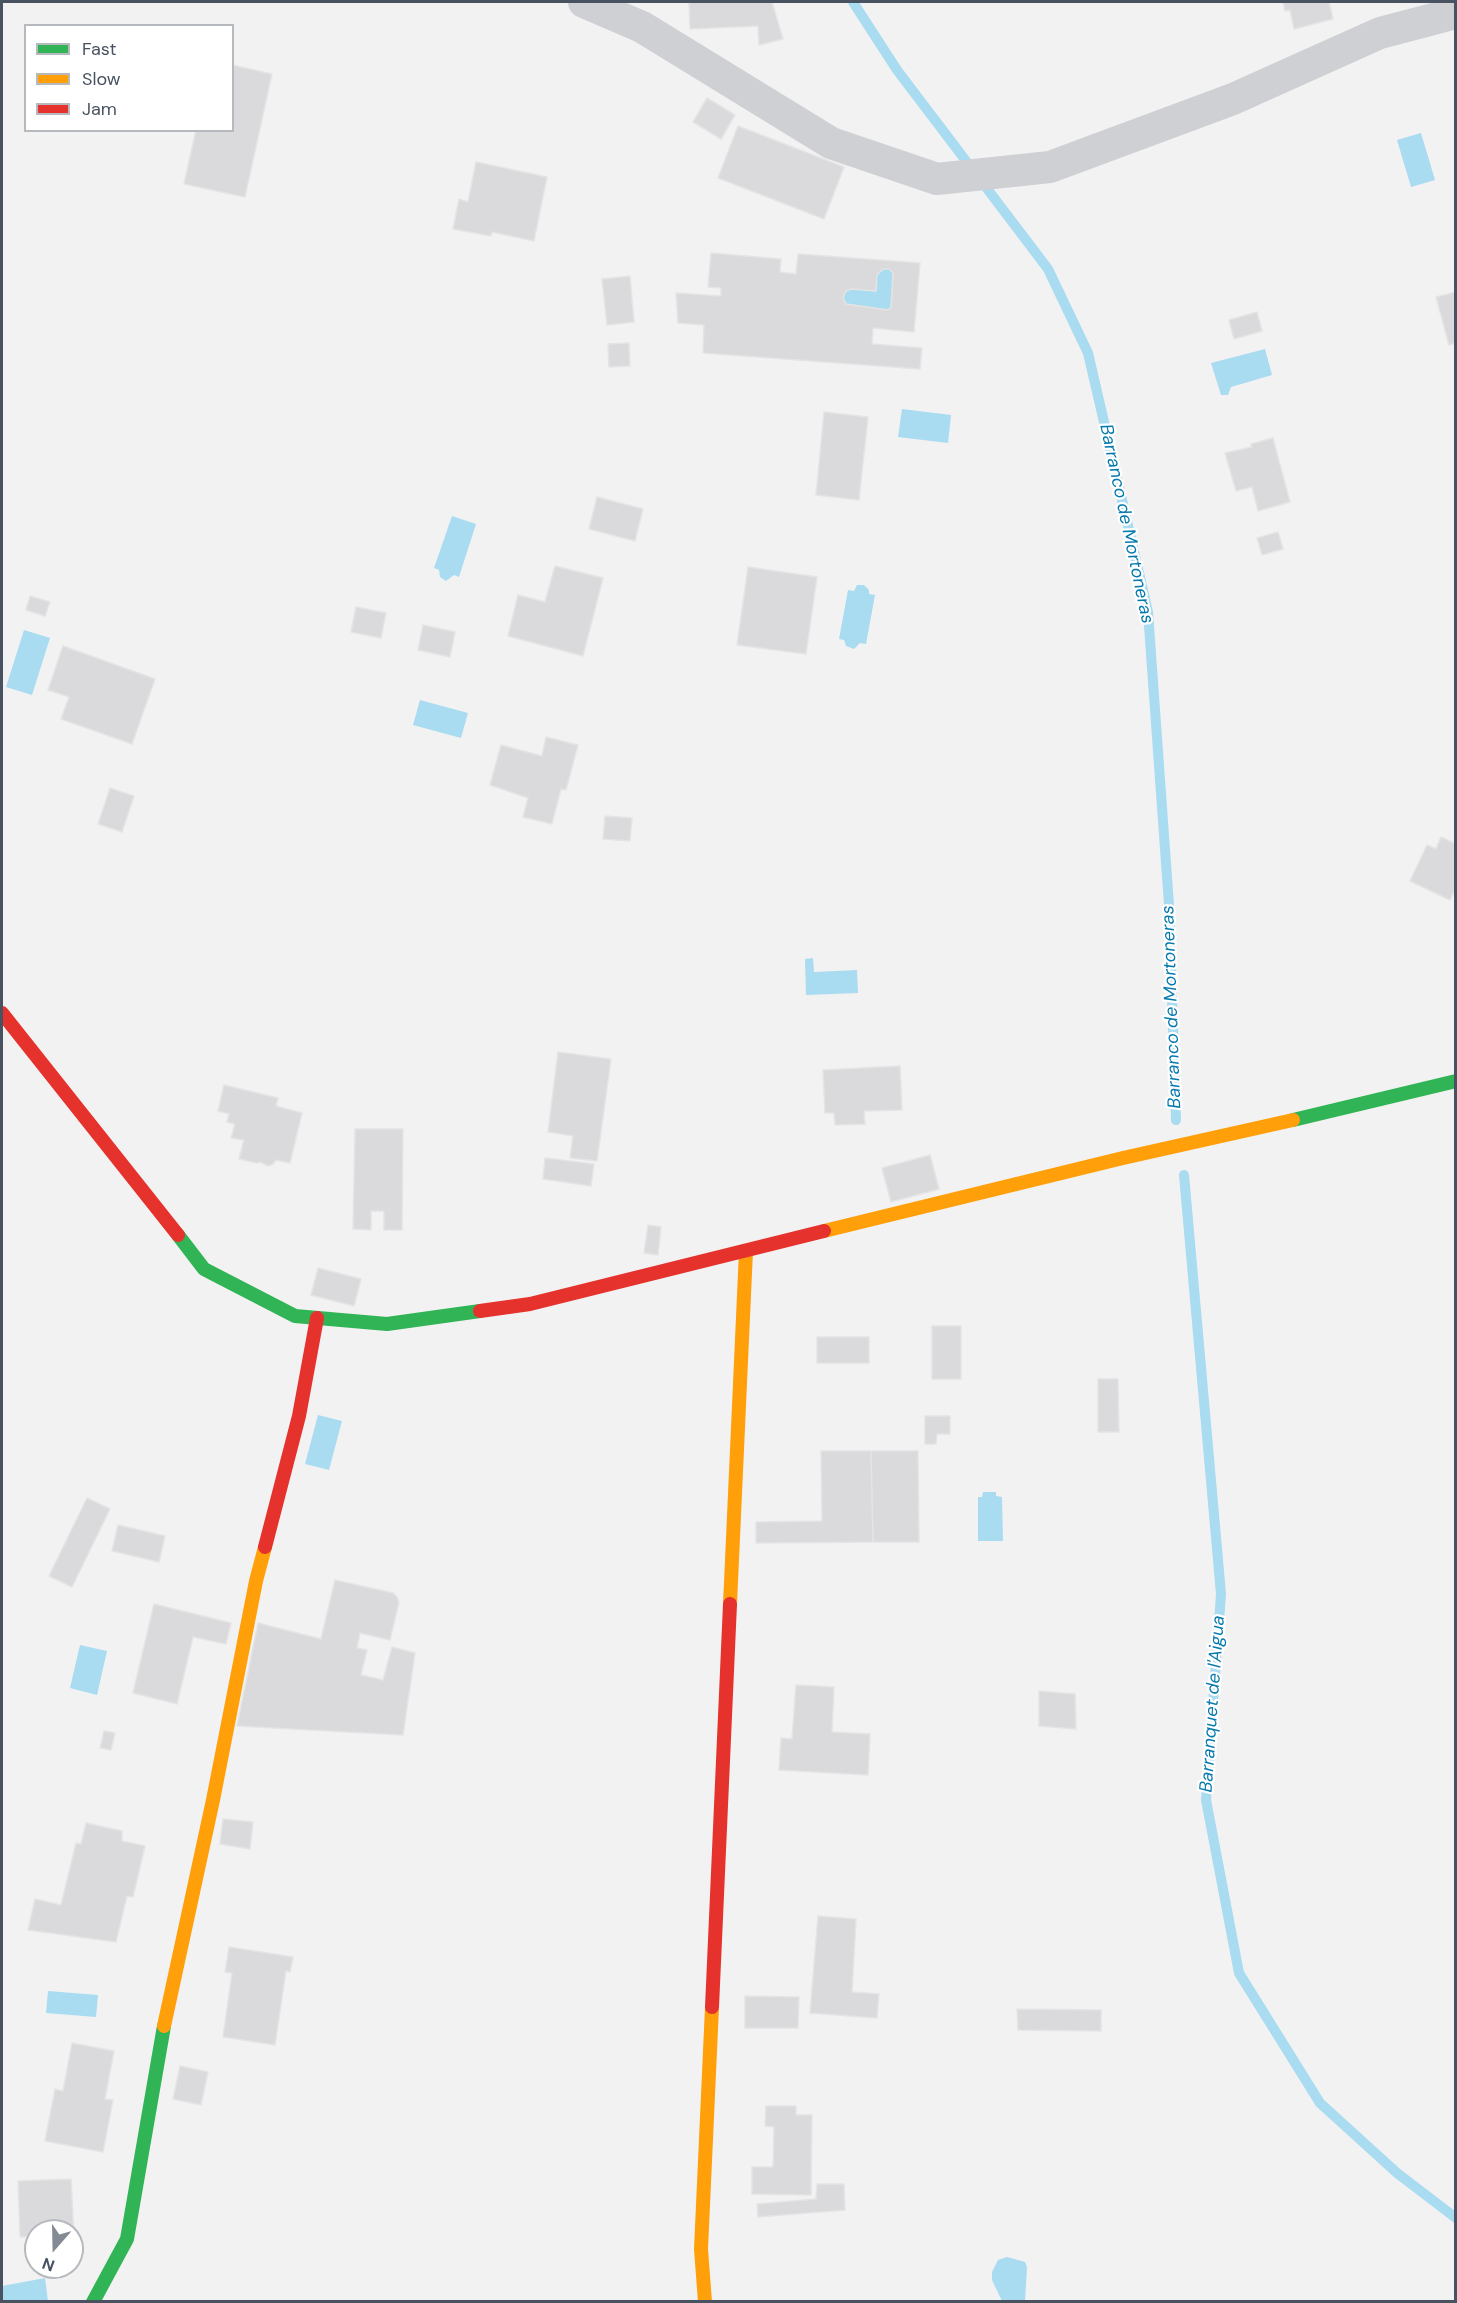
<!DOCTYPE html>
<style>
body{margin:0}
#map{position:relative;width:1457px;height:2303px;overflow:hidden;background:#f3f2f2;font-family:"DM Sans",sans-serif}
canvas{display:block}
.frame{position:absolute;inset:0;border:3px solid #485260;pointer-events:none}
.legend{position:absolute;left:24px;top:24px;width:210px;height:108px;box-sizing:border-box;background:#fff;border:2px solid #b6babf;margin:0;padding:8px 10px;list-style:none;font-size:18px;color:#485260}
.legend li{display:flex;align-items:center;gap:12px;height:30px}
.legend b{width:30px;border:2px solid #b6babf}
.north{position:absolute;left:24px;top:2219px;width:60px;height:60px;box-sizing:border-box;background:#fff;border:2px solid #b6babf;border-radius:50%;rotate:200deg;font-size:16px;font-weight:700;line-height:24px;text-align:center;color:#485260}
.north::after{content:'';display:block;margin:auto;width:21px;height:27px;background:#848a93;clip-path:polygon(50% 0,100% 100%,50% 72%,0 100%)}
</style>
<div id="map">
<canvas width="1457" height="2303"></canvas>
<div class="frame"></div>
<ul class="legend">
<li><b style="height:8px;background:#30b455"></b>Fast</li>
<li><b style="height:8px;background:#ff9f0a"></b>Slow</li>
<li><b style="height:8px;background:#e5322d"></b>Jam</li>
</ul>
<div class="north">N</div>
</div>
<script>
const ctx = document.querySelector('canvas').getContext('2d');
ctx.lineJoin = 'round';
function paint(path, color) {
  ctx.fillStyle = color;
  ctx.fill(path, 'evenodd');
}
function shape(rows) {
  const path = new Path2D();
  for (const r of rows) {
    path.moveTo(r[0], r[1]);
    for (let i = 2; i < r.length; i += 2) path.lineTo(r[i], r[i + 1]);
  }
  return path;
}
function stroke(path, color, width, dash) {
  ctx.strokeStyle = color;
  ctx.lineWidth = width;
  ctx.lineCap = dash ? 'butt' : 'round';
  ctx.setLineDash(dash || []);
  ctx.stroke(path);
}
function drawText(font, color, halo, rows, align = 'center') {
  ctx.font = font + ' "DM Sans",sans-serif';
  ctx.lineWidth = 4.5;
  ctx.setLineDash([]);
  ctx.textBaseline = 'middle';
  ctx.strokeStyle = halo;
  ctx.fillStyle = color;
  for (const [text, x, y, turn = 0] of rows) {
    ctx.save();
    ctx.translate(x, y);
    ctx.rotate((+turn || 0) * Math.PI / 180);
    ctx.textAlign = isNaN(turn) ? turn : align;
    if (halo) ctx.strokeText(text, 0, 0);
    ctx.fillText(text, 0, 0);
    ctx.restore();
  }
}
paint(shape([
 [1421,133,1435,180,1411,187,1397,140],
 [883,269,889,269,893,273,891,307,888,310,846,304,843,298,846,291,851,289,876,291,877,275],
 [1265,349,1272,375,1231,387,1228,395,1221,395,1211,363],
 [902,409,951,415,948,443,898,437],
 [452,516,476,524,459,577,454,575,446,581,440,577,439,570,434,568],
 [857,585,864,585,869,590,869,594,875,595,866,644,860,643,854,649,846,646,844,640,839,639,848,590,854,591],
 [24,630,50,638,32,695,6,687],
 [420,700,468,713,461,738,413,725],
 [813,958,814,972,857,970,858,993,806,995,805,959],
 [318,1415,342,1421,329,1470,305,1464],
 [983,1492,996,1492,996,1496,1002,1497,1003,1541,978,1541,978,1497,982,1497],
 [80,1645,107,1651,97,1695,70,1688],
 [48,1991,98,1995,96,2017,46,2013],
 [1007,2257,1025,2262,1027,2267,1025,2301,1002,2301,992,2280,992,2272,998,2260],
 [45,2278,48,2301,3,2301,2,2286]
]), '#a9dbf1');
stroke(shape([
 [853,2,897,70,1048,269,1088,353,1148,612,1169,905,1176,1120],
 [1184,1175,1221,1594,1206,1800,1239,1973,1320,2103,1397,2173,1456,2218]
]), '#a9dbf1', 10);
const building = shape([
 [689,2,772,2,783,39,759,45,758,26,690,29,689,2],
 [1283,2,1329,2,1333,19,1294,29,1290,10,1285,11,1283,2],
 [232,65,272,74,245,197,184,184,196,130,232,130,232,65],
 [707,98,735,115,721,139,693,122,707,98],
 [738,126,844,167,824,219,718,178,738,126],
 [476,162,547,177,534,241,492,232,491,236,453,229,459,199,468,202,476,162],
 [711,253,781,259,780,272,796,274,798,254,920,263,914,332,873,328,872,344,922,348,920,369,703,353,704,325,678,323,676,293,721,296,721,288,708,287,711,253],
 [883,269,889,269,893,273,891,307,888,310,846,304,843,298,846,291,851,289,876,291,877,275,883,269],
 [630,276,634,322,607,325,602,279,630,276],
 [1456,292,1456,343,1449,345,1436,297,1456,292],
 [1257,312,1262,331,1234,339,1229,320,1257,312],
 [629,343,630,366,609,367,608,344,629,343],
 [824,412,868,417,859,500,816,495,824,412],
 [1273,438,1290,502,1258,511,1252,487,1236,491,1225,453,1252,447,1251,444,1273,438],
 [597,497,643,509,635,541,589,529,597,497],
 [1278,532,1283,549,1262,555,1257,538,1278,532],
 [555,566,603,578,583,656,508,636,518,595,545,602,555,566],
 [748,567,817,577,806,654,737,645,748,567],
 [30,596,50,602,45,616,26,610,30,596],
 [356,607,386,613,381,638,351,632,356,607],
 [423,625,455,632,450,657,418,650,423,625],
 [63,646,155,679,132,744,61,719,69,697,48,690,63,646],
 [546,737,578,745,566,790,561,789,552,824,523,817,528,798,490,785,501,745,542,756,546,737],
 [110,788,134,796,122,832,98,824,110,788],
 [605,816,632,818,630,841,603,839,605,816],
 [1441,837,1456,844,1456,887,1450,900,1410,881,1427,845,1436,849,1441,837],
 [558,1052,611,1059,597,1161,570,1158,573,1136,548,1132,558,1052],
 [900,1066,902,1110,864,1111,865,1124,835,1125,834,1113,825,1113,823,1070,900,1066],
 [224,1085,278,1098,276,1106,302,1113,290,1163,276,1160,273,1164,268,1166,260,1162,257,1163,239,1159,244,1140,231,1138,235,1124,227,1122,229,1114,218,1111,224,1085],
 [355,1129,403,1129,402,1230,384,1230,384,1211,371,1211,371,1230,353,1229,355,1129],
 [930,1155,939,1189,891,1202,882,1168,930,1155],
 [545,1158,594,1164,591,1186,543,1179,545,1158],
 [648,1225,661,1227,658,1255,644,1253,648,1225],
 [318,1268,361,1279,354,1306,311,1295,318,1268],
 [932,1326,961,1326,961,1379,932,1379,932,1326],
 [817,1337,869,1337,869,1363,817,1363,817,1337],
 [1098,1379,1118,1379,1119,1432,1098,1432,1098,1379],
 [925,1416,950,1416,950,1434,937,1434,936,1444,925,1444,925,1416],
 [821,1451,871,1451,873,1542,756,1543,756,1522,822,1521,821,1451],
 [871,1451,918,1451,919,1542,873,1542,871,1451],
 [87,1498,110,1509,72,1587,49,1576,87,1498],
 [118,1525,165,1536,159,1562,112,1551,118,1525],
 [335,1580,393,1593,397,1597,399,1602,390,1640,360,1633,357,1648,367,1650,361,1675,383,1680,392,1647,415,1653,403,1735,237,1726,258,1623,321,1639,335,1580],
 [154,1604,231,1623,226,1644,193,1637,177,1704,133,1693,154,1604],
 [796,1685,834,1687,832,1732,870,1734,868,1775,779,1770,781,1738,792,1739,796,1685],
 [1039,1691,1075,1694,1076,1729,1039,1726,1039,1691],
 [104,1731,115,1733,111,1750,100,1748,104,1731],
 [223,1819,253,1822,250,1849,220,1844,223,1819],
 [86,1823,122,1831,122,1841,145,1846,133,1897,127,1896,116,1942,28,1930,35,1899,61,1905,76,1843,81,1844,86,1823],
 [818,1916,856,1919,852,1992,879,1994,877,2018,810,2013,818,1916],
 [229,1947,293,1957,290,1972,286,1971,275,2045,223,2037,232,1973,225,1972,229,1947],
 [745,1996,799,1997,798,2028,745,2028,745,1996],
 [1017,2009,1101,2010,1101,2031,1018,2030,1017,2009],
 [72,2043,114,2051,105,2099,113,2100,103,2152,45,2141,55,2089,63,2091,72,2043],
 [180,2066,208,2072,201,2105,173,2099,180,2066],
 [766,2106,796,2106,796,2115,812,2115,811,2195,752,2194,752,2167,773,2167,774,2127,765,2126,766,2106],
 [71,2179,74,2235,72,2235,72,2231,36,2231,36,2236,20,2237,18,2181,71,2179],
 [817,2184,844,2184,845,2210,758,2217,757,2204,816,2199,817,2184]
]);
paint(building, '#dadadc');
stroke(building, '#e4e4e5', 1.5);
stroke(shape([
 [584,2,642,27,831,143,937,179,1050,167,1233,99,1380,33,1456,13]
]), '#ced0d3', 32);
stroke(shape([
 [1293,1120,1456,1081],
 [178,1235,204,1269,295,1316,387,1324,480,1311],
 [93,2302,127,2239,164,2026]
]), '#30b455', 14);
stroke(shape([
 [824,1231,1123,1158,1293,1120],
 [730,1604,746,1251],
 [164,2026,213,1800,256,1581,265,1547],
 [705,2302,701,2249,712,2007]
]), '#ff9f0a', 14);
stroke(shape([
 [2,1013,178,1235],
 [480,1311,530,1304,824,1231],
 [265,1547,299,1416,317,1318],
 [712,2007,730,1604]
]), '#e5322d', 14);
drawText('italic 18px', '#067aae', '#fff', [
 ["Barranco de Mortoneras",1126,524,78],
 ["Barranco de Mortoneras",1172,1007,-92],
 ["Barranquet de l'Aigua",1213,1704,-86]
]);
</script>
